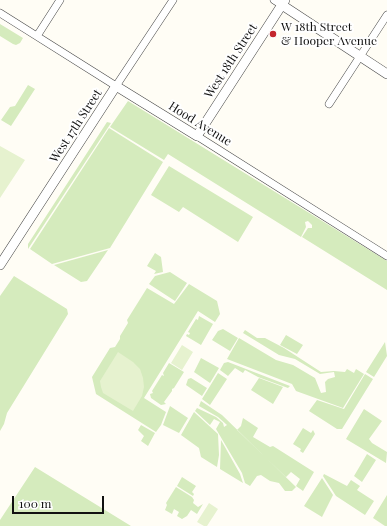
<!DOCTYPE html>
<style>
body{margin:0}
#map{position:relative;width:387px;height:526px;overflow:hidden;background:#fffdf5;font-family:"Playfair Display",serif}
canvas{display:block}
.scale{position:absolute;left:12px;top:496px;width:92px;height:18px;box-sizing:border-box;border:2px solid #111;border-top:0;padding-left:5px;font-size:12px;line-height:14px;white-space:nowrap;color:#111;-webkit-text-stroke:3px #fff;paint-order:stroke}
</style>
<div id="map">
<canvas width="387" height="526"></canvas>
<div class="scale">100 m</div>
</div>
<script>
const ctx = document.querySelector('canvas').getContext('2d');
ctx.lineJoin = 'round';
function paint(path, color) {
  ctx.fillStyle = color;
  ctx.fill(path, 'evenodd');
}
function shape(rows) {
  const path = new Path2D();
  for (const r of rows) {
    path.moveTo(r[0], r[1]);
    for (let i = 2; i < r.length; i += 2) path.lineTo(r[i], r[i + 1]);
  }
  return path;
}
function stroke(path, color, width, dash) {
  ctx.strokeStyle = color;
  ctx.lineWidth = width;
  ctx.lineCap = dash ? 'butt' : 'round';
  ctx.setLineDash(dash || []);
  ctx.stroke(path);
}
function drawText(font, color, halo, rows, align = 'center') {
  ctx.font = font + ' "Playfair Display",serif';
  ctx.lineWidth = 4;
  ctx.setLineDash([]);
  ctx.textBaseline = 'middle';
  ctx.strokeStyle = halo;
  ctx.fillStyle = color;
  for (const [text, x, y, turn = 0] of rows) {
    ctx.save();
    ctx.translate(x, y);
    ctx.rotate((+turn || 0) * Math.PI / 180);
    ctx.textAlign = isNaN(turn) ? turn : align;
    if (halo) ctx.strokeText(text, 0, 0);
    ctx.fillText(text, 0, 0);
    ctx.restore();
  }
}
paint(shape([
 [0,24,23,38,20,43,16,45,13,44,0,36],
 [28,85,35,89,11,126,1,120,10,107,15,106],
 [128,101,387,261,387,290,302,237,308,228,312,228,312,225,308,221,305,222,306,227,301,237,168,154,164,160,110,127],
 [107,122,111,123,28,249,28,244],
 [109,128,163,162,110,248,52,264,30,249],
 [169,166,253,217,238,242,183,207,179,212,151,195],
 [108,250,87,281,81,282,54,265],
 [155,253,161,257,163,272,154,274,156,271,147,266],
 [170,272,187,283,175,301,149,284,155,276],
 [14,276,67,309,68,314,7,413,4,424,0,431,0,296],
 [189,284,217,301,220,314,215,322,198,311,144,398,166,412,161,425,156,432,96,394,92,377,110,348,115,347,120,339,120,336,128,323,127,320,147,288,174,304],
 [199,316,213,324,201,345,186,336,187,334,189,335,190,333,188,332,196,319,198,320],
 [223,329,238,338,230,351,212,340,218,331],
 [245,330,257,338,265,338,284,348,321,372,334,371,345,372,347,369,354,373,356,369,364,374,343,408,296,391,292,384,227,359,239,338,276,360,293,365,315,378,321,393,326,392,325,382,328,379,335,377,334,372,320,374,295,359,279,355,243,333],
 [286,335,303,345,297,354,280,345],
 [385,342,387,356,374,377,366,372],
 [201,358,219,368,210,383,194,372],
 [228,362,290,386,288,388,258,377,245,370,243,373,235,368,228,376,220,370,224,363],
 [169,363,184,372,174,388,172,389,172,391,164,402,166,404,161,405,151,398,150,394,153,393,152,391,162,375,164,376,163,373],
 [218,373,227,379,210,405,202,399],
 [365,374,373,379,342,429,337,429,309,411,317,400,344,409],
 [191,378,207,388,202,396,186,385,188,379],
 [259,378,283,387,273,404,251,390],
 [201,401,222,415,296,487,292,491,285,491,279,483,270,481,261,475,257,476,250,486,245,483,242,473,216,429,220,422,214,419,210,425,195,411,197,408,216,417,223,423,224,427,227,425,218,417,199,406],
 [170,406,188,418,179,433,163,425],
 [364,409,382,421,369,439,372,443,387,452,386,463,346,439],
 [194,412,218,434,219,455,217,467,201,457,199,448,181,435],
 [243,418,258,428,253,437,270,447,273,446,314,472,303,491,296,486,300,479,291,472,286,477,237,430,241,426],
 [141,425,155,433,148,446,141,441,144,436,138,430],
 [303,428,311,433,313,430,315,434,303,453,300,451,301,449,293,444],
 [221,440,240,474,243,483,220,469],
 [367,454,376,460,362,482,354,476],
 [35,467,131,526,0,526,0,520],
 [324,474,347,486,351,480,360,486,357,490,374,501,365,515,336,496,323,476],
 [182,477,196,486,192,492,194,494,193,496,177,486],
 [322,478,333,495,322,517,304,506],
 [176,487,192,497,194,500,193,503,198,507,203,504,197,514,191,510,187,516,182,519,177,516,179,512,174,509,172,514,165,510,167,505,166,503],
 [387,495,387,526,385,526,373,518]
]), '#d5ebbd');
paint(shape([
 [0,146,25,160,0,198],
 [182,345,193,352,182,370,171,363],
 [118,352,133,362,140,369,143,378,144,387,142,396,133,411,103,393,101,387,100,381],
 [209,503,218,509,207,526,204,526,197,522]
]), '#e6f2cf');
const minor = shape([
 [274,0,282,5],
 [0,13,116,86,173,0],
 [37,36,60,0],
 [329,104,387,15],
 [197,136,387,256]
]);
const tertiary = shape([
 [282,5,387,74],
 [0,265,116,86,197,136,285,0]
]);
stroke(minor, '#444', 8);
stroke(tertiary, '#444', 10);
stroke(minor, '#fff', 7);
stroke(tertiary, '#fff', 9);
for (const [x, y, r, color] of [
 [273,34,4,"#c4262e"]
]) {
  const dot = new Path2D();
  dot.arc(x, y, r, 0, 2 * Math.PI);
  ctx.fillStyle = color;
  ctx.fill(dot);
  stroke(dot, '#fff', 1.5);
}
drawText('12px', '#111', '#fff', [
 ["W 18th Street",281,27],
 ["& Hooper Avenue",281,41]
], 'left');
drawText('12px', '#111', '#fff', [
 ["West 18th Street",231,61,-57],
 ["Hood Avenue",200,124,32],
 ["West 17th Street",76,126,-57]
]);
</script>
